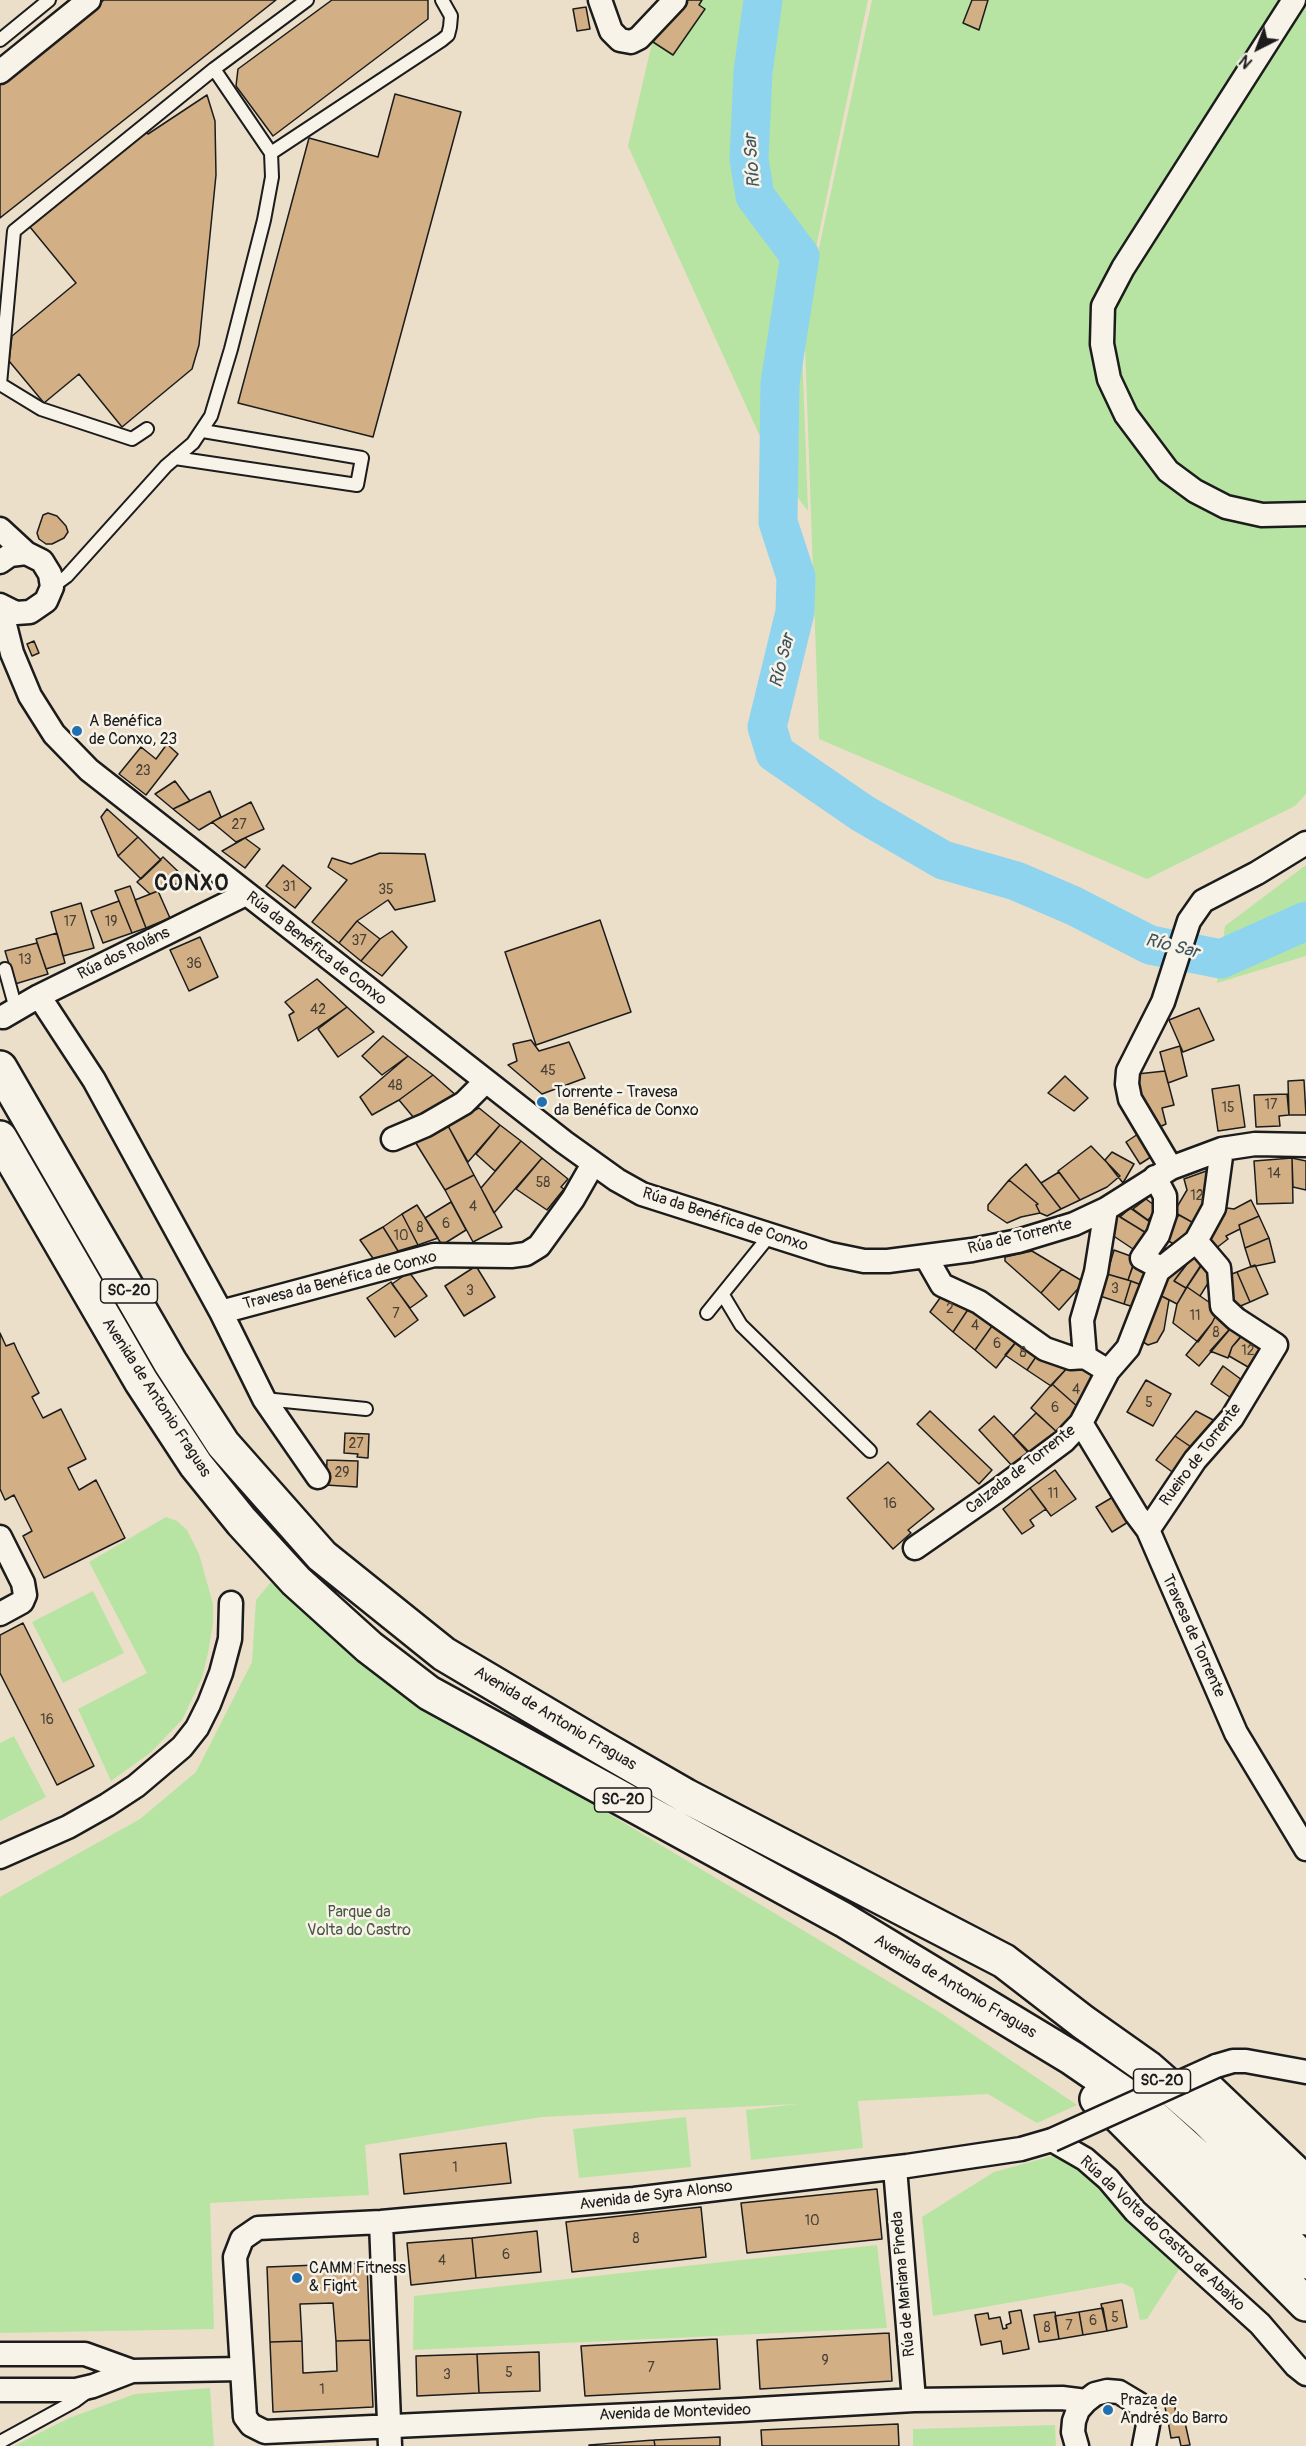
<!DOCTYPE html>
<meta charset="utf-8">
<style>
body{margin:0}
#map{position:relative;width:1306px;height:2446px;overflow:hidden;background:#ecdfca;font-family:Pangolin,sans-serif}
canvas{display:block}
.north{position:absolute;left:1228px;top:18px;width:60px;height:60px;-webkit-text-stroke:4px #f7f3e8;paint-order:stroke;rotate:222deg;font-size:16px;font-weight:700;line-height:24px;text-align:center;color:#1c1c1c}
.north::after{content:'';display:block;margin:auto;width:21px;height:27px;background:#1c1c1c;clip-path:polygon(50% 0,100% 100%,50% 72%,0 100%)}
</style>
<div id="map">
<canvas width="1306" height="2446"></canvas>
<div class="north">N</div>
</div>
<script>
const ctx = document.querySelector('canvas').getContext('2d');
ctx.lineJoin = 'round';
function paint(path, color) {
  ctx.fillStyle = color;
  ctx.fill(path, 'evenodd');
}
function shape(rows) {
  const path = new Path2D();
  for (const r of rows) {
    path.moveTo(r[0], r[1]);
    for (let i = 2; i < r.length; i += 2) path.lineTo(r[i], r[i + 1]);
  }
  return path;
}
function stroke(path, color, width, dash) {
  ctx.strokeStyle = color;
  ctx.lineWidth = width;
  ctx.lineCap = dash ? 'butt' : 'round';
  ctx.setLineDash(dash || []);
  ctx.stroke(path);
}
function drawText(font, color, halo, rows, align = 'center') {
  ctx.font = font + ' Pangolin,sans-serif';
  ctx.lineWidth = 5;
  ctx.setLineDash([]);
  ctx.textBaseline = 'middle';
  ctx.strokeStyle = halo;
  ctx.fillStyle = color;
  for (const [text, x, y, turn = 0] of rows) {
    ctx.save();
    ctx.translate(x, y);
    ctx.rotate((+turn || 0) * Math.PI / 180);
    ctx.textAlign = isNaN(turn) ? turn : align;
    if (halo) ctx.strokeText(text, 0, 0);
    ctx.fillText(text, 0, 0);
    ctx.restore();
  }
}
paint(shape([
 [662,0,868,0,801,319,808,511,773,465,628,146],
 [872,0,1306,0,1306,794,1295,806,1147,879,819,739,804,318],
 [1306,865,1306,956,1217,983,1225,926],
 [166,1517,177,1521,187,1530,199,1554,213,1604,213,1624,208,1653,202,1678,182,1720,150,1753,111,1781,78,1709,147,1673,89,1562],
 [271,1582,394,1685,941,2013,1077,2105,1037,2123,988,2094,858,2101,863,2148,751,2160,746,2110,798,2104,542,2117,365,2145,369,2195,210,2203,214,2329,0,2333,0,1897,140,1819,196,1772,252,1662,256,1600],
 [93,1591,124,1653,63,1683,32,1622],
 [14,1736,46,1797,0,1821,0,1743],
 [686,2117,691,2167,579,2178,573,2129],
 [1052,2156,1072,2161,1183,2263,1147,2319,1140,2320,1133,2288,1122,2283,933,2316,922,2217,994,2172],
 [877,2245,887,2328,413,2350,414,2296],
 [210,2388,214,2446,14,2446,69,2418,135,2394],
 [1055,2425,1056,2446,913,2446,913,2429]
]), '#b7e4a2');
stroke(shape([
 [763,0,753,72,749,159,755,196,800,256,780,383,778,522,796,577,795,612,767,727,775,753,862,813,943,860,1016,881,1074,906,1150,945,1221,959,1306,921]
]), '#8ed4ef', 39);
const building = shape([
 [104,0,276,0,0,218,0,82,104,0],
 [332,0,428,0,428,19,273,136,236,86,238,69,332,0],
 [682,0,702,0,699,5,705,9,673,55,653,42,682,0],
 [972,0,988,0,979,30,963,23,972,0],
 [586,7,590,29,577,31,573,9,586,7],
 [395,94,461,112,373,437,238,403,309,138,378,157,395,94],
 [207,95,215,121,216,175,199,345,192,369,122,427,79,374,44,403,9,361,12,336,76,283,30,227,146,132,148,134,207,95],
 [48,513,57,516,66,526,68,532,64,538,52,544,46,544,39,539,37,533,43,515,48,513],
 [34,641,39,653,32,656,27,644,34,641],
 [167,744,178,754,146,795,119,774,141,747,156,759,167,744],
 [175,781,190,801,173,809,155,794,175,781],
 [210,791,221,817,199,830,173,809,210,791],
 [251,802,264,829,236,842,212,822,251,802],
 [107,809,138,837,118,856,101,817,107,809],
 [138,837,161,860,141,879,118,856,138,837],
 [245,838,260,849,245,868,222,851,245,838],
 [380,853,425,854,435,901,395,910,388,900,357,921,339,943,312,922,347,880,328,867,332,858,351,864,380,853],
 [163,857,187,880,150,894,137,882,163,857],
 [283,865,311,888,295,908,266,886,283,865],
 [130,886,146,928,132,933,115,891,130,886],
 [158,891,170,918,146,928,135,900,158,891],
 [119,901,132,933,103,943,91,911,119,901],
 [81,903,94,948,63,956,51,912,81,903],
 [600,920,631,1012,536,1045,505,952,600,920],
 [357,921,380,939,361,961,339,943,357,921],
 [392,931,407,947,382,976,361,961,380,939,392,931],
 [57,933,65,963,46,969,36,939,57,933],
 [200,937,218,977,189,991,170,950,200,937],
 [37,943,48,974,15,984,5,951,37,943],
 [317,979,347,1007,298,1041,289,1015,294,1012,285,1002,317,979],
 [347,1007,374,1032,338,1057,318,1029,347,1007],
 [1199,1008,1214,1040,1183,1052,1169,1020,1199,1008],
 [383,1036,408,1056,382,1075,362,1056,383,1036],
 [531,1040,539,1051,569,1042,585,1078,542,1094,508,1065,517,1061,513,1044,531,1040],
 [1180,1046,1187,1076,1168,1083,1160,1052,1180,1046],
 [408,1056,433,1075,399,1100,372,1115,360,1097,408,1056],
 [1165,1071,1174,1105,1162,1108,1166,1124,1155,1129,1135,1087,1137,1074,1165,1071],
 [433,1075,458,1097,414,1118,399,1100,433,1075],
 [1065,1076,1088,1098,1074,1111,1048,1093,1065,1076],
 [1304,1080,1306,1115,1289,1115,1288,1081,1304,1080],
 [1239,1085,1245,1127,1218,1131,1212,1089,1239,1085],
 [1287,1094,1289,1115,1279,1116,1280,1126,1256,1127,1254,1095,1287,1094],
 [479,1108,500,1125,468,1162,447,1124,479,1108],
 [447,1124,474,1175,445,1190,414,1140,447,1124],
 [500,1125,521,1141,495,1171,476,1154,500,1125],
 [1138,1134,1142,1141,1157,1153,1140,1164,1126,1142,1138,1134],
 [521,1141,542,1158,494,1213,481,1188,521,1141],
 [1091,1146,1120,1176,1107,1187,1080,1200,1058,1171,1091,1146],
 [1112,1152,1134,1164,1123,1183,1105,1160,1112,1152],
 [542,1158,568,1179,561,1187,564,1189,547,1210,516,1189,542,1158],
 [1292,1158,1293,1203,1257,1204,1254,1161,1292,1158],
 [1292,1158,1306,1161,1306,1190,1293,1187,1292,1158],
 [1026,1164,1041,1183,1061,1209,1047,1216,1040,1213,1036,1205,1038,1204,1009,1180,1026,1164],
 [1209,1170,1210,1202,1199,1226,1174,1212,1187,1190,1184,1179,1209,1170],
 [1059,1172,1080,1200,1061,1209,1041,1183,1059,1172],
 [474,1175,502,1227,473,1242,445,1190,474,1175],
 [1009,1180,1038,1204,1036,1205,1040,1213,1021,1217,1007,1223,988,1210,988,1205,1009,1180],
 [1146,1199,1158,1208,1148,1220,1133,1209,1146,1199],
 [1251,1200,1259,1216,1239,1225,1240,1229,1226,1236,1228,1239,1215,1249,1201,1236,1220,1207,1234,1209,1251,1200],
 [451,1202,466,1230,442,1245,425,1218,451,1202],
 [417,1205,438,1238,418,1245,402,1214,417,1205],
 [1130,1208,1154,1225,1148,1234,1120,1217,1130,1208],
 [402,1214,418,1245,398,1251,383,1227,402,1214],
 [1117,1215,1151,1236,1139,1253,1109,1233,1117,1215],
 [1179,1215,1199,1226,1180,1248,1162,1237,1179,1215],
 [1259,1216,1269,1238,1245,1248,1239,1225,1259,1216],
 [383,1227,398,1251,377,1264,360,1240,383,1227],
 [1269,1238,1275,1262,1251,1267,1245,1248,1269,1238],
 [1114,1250,1136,1258,1128,1280,1107,1274,1114,1250],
 [1032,1251,1062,1269,1041,1293,1005,1261,1005,1257,1032,1251],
 [1194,1255,1203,1262,1186,1288,1174,1281,1194,1255],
 [1178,1258,1185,1266,1174,1281,1186,1288,1177,1304,1152,1291,1178,1258],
 [1205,1260,1215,1272,1200,1296,1187,1287,1205,1260],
 [1134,1262,1153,1269,1147,1287,1128,1280,1134,1262],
 [1255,1265,1268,1294,1250,1302,1237,1272,1255,1265],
 [476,1266,495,1297,464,1316,445,1286,476,1266],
 [1062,1269,1084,1282,1059,1310,1041,1293,1062,1269],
 [409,1272,427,1296,410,1308,392,1284,409,1272],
 [1237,1272,1250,1302,1231,1310,1224,1277,1237,1272],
 [1107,1274,1131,1281,1124,1304,1100,1296,1107,1274],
 [1131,1281,1147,1287,1140,1309,1124,1304,1131,1281],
 [391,1282,418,1320,395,1337,367,1298,391,1282],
 [1187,1287,1219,1309,1212,1323,1198,1342,1173,1323,1177,1304,1187,1287],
 [945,1291,971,1305,953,1332,930,1312,945,1291],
 [1152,1291,1169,1300,1164,1330,1157,1342,1148,1345,1140,1340,1152,1291],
 [971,1305,997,1319,975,1350,953,1332,971,1305],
 [1219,1309,1236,1322,1199,1366,1186,1355,1212,1323,1219,1309],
 [997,1319,1020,1337,996,1368,975,1350,997,1319],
 [1236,1322,1246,1330,1232,1347,1228,1358,1210,1351,1236,1322],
 [1248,1329,1270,1347,1254,1366,1248,1367,1229,1356,1232,1347,1248,1329],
 [0,1333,6,1346,14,1343,17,1350,39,1393,32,1397,43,1418,61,1409,86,1459,68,1468,79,1490,96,1480,125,1538,44,1578,23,1536,32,1531,14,1495,5,1500,0,1489,0,1333],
 [1020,1337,1040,1351,1027,1370,1005,1355,1020,1337],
 [1040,1351,1069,1366,1051,1386,1027,1370,1040,1351],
 [1069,1366,1088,1366,1097,1378,1079,1408,1052,1384,1069,1366],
 [1223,1366,1246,1383,1234,1400,1211,1384,1223,1366],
 [1146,1380,1171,1394,1153,1426,1127,1412,1146,1380],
 [1052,1384,1079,1408,1058,1433,1031,1408,1052,1384],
 [930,1411,992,1470,979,1484,917,1424,930,1411],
 [1196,1411,1217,1422,1194,1449,1175,1436,1196,1411],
 [1036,1413,1058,1433,1032,1457,1013,1436,1036,1413],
 [994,1416,1031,1454,1015,1469,979,1430,994,1416],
 [345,1433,369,1434,368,1458,357,1457,358,1454,344,1453,345,1433],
 [1175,1436,1194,1449,1175,1474,1156,1460,1175,1436],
 [327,1460,358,1461,357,1487,326,1485,327,1460],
 [888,1462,934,1509,908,1530,911,1533,893,1549,847,1498,888,1462],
 [1055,1470,1076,1499,1051,1516,1030,1488,1055,1470],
 [1030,1488,1046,1509,1030,1520,1034,1526,1022,1534,1003,1509,1030,1488],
 [1118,1494,1133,1519,1112,1532,1096,1507,1118,1494],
 [23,1623,94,1766,57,1785,0,1673,0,1635,23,1623],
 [506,2143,511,2183,404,2194,400,2154,506,2143],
 [877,2189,882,2239,747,2253,741,2203,877,2189],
 [701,2207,706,2257,572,2272,566,2222,701,2207],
 [537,2231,541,2272,476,2278,472,2238,537,2231],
 [472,2238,476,2278,411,2285,407,2243,472,2238],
 [367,2263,370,2340,336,2341,333,2303,300,2304,302,2341,270,2342,267,2267,367,2263],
 [1122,2300,1127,2327,1107,2331,1101,2304,1122,2300],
 [1103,2308,1107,2331,1083,2335,1079,2312,1103,2308],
 [1021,2310,1029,2349,1003,2354,1001,2341,981,2345,975,2315,988,2313,989,2319,1000,2317,1003,2329,1007,2328,1006,2325,1011,2323,1009,2312,1021,2310],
 [1055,2312,1059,2339,1039,2342,1034,2315,1055,2312],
 [1079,2312,1083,2335,1059,2339,1055,2316,1079,2312],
 [889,2333,892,2381,760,2389,757,2340,889,2333],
 [717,2339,720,2389,585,2396,581,2346,717,2339],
 [370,2340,373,2407,273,2412,270,2342,302,2341,303,2373,337,2371,336,2341,370,2340],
 [539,2352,540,2391,479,2393,477,2354,539,2352],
 [477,2354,479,2393,417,2396,416,2356,477,2354],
 [1173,2397,1177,2419,1168,2421,1163,2398,1173,2397],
 [1184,2418,1190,2445,1181,2446,1179,2437,1171,2438,1168,2421,1184,2418],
 [898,2424,899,2446,762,2446,761,2430,898,2424],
 [720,2437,720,2446,655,2446,654,2440,720,2437],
 [654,2440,655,2446,589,2446,589,2445,654,2440]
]);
paint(building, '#d2af84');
stroke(building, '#1c1c1c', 1.5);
const lane = shape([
 [0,40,49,0],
 [271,153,442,40,448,35,450,27,451,16,442,0],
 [147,429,132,439,41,409,0,384,14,231,214,69],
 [175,458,357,485,362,458,203,431],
 [52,587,67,576,166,466,193,443,211,416,231,349,264,220,272,177,271,153,214,69,307,0],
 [5,969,16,1009],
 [723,1295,741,1325,870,1451],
 [707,1313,770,1235],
 [264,1399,366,1409],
 [0,2442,75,2401,87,2392]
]);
const street = shape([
 [600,0,611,31,620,40,631,42,639,38,675,0],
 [1294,0,1123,268,1103,306,1102,344,1109,379,1126,415,1168,471,1195,491,1226,507,1262,515,1306,514],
 [0,72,89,0],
 [0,529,26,553,42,561,50,574,52,587,46,601,30,612,16,613,0,605],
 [0,562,10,555,26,553],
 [0,605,12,653,30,696,54,734,89,770,564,1142,617,1180,642,1194,830,1254,864,1261,888,1261,972,1250,1018,1241,1074,1224,1106,1209,1171,1168,1222,1149,1255,1144,1306,1145],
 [39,996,94,1080,221,1312,264,1399,318,1477],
 [3,1017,39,996,246,894],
 [393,1139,426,1125,464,1103,486,1081],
 [1171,1168,1130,1099,1127,1084,1128,1071,1163,1002,1189,921,1203,901,1257,873,1306,843],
 [1155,1177,1165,1196,1165,1214,1158,1235,1142,1258,1161,1268],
 [926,1257,942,1285,979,1302,1045,1349,1071,1358,1085,1357],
 [221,1312,434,1255,511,1256,526,1254,539,1246,573,1199,593,1164],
 [1085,1357,1082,1320,1096,1272,1106,1209],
 [1108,1371,1128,1348,1158,1271,1196,1241,1214,1208,1222,1149],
 [1081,1423,1136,1514,1148,1530,1236,1733,1306,1849],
 [1148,1530,1195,1460,1232,1418,1276,1345,1236,1319,1222,1306,1219,1268,1196,1241],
 [0,1537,23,1583,25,1595,22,1602,0,1614],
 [915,1548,997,1491,1064,1441,1081,1423,1108,1371,1085,1357],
 [0,1857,68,1827,107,1805,136,1786,182,1747,197,1728,209,1704,221,1673,230,1639,231,1603],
 [1216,2066,1233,2061,1246,2061,1306,2072],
 [895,2168,914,2400],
 [381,2222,390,2446],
 [0,2354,85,2354,132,2371,241,2369],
 [0,2390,76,2390,93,2386,132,2371],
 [1086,2401,1062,2398,914,2400,740,2410,265,2432,251,2425,245,2417,235,2257,242,2239,258,2228,381,2222,634,2199,907,2166,1021,2149,1052,2140,1085,2159,1108,2179,1135,2211,1260,2324,1296,2366,1306,2374],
 [1077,2446,1073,2432,1074,2421,1078,2410,1086,2401,1095,2394,1107,2391,1119,2392,1139,2404,1145,2414,1148,2425,1144,2446]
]);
const highway = shape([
 [0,1068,170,1362,223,1444,322,1556,444,1654,601,1747,686,1796,1004,1961,1083,2022,1148,2068,1206,2119,1306,2218],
 [0,1138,141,1381,196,1465,242,1522,296,1581,369,1647,429,1693,844,1920,1072,2058,1139,2104,1255,2209,1306,2262],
 [1201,2083,1306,2183],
 [1097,2099,1120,2117,1306,2304]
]);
stroke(lane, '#1c1c1c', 16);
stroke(street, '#1c1c1c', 27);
stroke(highway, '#1c1c1c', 38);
stroke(lane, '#f7f3e8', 12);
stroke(street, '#f7f3e8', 22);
stroke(highway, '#f7f3e8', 33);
const streetBridge = shape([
 [1052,2140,1216,2066]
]);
stroke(streetBridge, '#1c1c1c', 27, []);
stroke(streetBridge, '#f7f3e8', 22);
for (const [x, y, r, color] of [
 [77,731,6,"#1f6fb2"],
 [542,1102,6,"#1f6fb2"],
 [297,2278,6,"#1f6fb2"],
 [1108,2410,6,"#1f6fb2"]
]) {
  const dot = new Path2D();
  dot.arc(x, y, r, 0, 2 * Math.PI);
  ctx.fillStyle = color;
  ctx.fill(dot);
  stroke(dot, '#f7f3e8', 2);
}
drawText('14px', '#4a4136', null, [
 ["23",143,771],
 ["27",239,825],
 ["31",289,887],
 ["35",386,890],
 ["17",70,922],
 ["19",111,922],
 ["37",359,941],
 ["13",25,960],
 ["36",194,964],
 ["42",318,1010],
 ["45",548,1071],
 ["48",395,1086],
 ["17",1271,1105],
 ["15",1228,1108],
 ["14",1274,1174],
 ["58",543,1183],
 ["12",1197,1196],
 ["4",473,1207],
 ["6",446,1224],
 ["8",420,1228],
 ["10",401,1236],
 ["3",1115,1289],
 ["3",470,1291],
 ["2",950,1309],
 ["7",396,1314],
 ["11",1195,1316],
 ["4",975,1326],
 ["8",1216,1333],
 ["6",997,1344],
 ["12",1248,1351],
 ["8",1023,1353],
 ["4",1076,1390],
 ["5",1149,1403],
 ["6",1055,1408],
 ["27",356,1444],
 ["29",342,1473],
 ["11",1053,1494],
 ["16",890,1504],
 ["16",47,1720],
 ["1",455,2168],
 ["10",812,2221],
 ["8",636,2239],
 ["6",506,2255],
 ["4",442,2261],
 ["5",1115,2318],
 ["6",1093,2321],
 ["7",1069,2326],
 ["8",1047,2328],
 ["9",825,2361],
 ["7",651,2368],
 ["5",509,2373],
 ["3",447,2375],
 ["1",322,2390]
]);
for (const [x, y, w] of [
 [129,1291,57],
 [623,1800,57],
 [1162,2081,57]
]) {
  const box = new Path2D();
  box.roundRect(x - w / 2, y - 12, w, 24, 4.5);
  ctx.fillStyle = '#f7f3e8';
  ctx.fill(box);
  stroke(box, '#1c1c1c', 1.5);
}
drawText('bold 15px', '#1c1c1c', null, [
 ["SC-20",129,1291],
 ["SC-20",623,1800],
 ["SC-20",1162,2081]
]);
drawText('16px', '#1c1c1c', '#f7f3e8', [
 ["A Benéfica",89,722],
 ["de Conxo, 23",89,740],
 ["Torrente - Travesa",554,1093],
 ["da Benéfica de Conxo",554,1111],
 ["CAMM Fitness",309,2269],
 ["& Fight",309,2287],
 ["Praza de",1120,2401],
 ["Andrés do Barro",1120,2419]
], 'left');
drawText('16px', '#1c1c1c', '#f7f3e8', [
 ["Rúa da Benéfica de Conxo",316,949,38],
 ["Rúa dos Roláns",124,954,-26],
 ["Rúa da Benéfica de Conxo",725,1220,18],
 ["Rúa de Torrente",1020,1237,-14],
 ["Travesa da Benéfica de Conxo",340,1281,-14],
 ["Avenida de Antonio Fraguas",156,1398,57],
 ["Rueiro de Torrente",1201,1455,-53],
 ["Calzada de Torrente",1021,1470,-38],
 ["Travesa de Torrente",1193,1636,66],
 ["Avenida de Antonio Fraguas",555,1719,31],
 ["Avenida de Antonio Fraguas",955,1987,31],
 ["Avenida de Syra Alonso",656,2196,-7],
 ["Rúa da Volta do Castro de Abaixo",1162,2234,43],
 ["Rúa de Mariana Pineda",904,2284,-95],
 ["Avenida de Montevideo",675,2413,-2]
]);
drawText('16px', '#4a5844', '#f7f3e8', [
 ["Parque da",359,1913],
 ["Volta do Castro",359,1931]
]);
drawText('italic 18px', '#3e535b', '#f7f3e8', [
 ["Río Sar",753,161,-94],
 ["Río Sar",783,661,-76],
 ["Río Sar",1172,947,14]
]);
ctx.letterSpacing = '1.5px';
drawText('bold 22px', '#1c1c1c', '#f7f3e8', [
 ["CONXO",192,884]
]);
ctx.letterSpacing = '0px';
</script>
